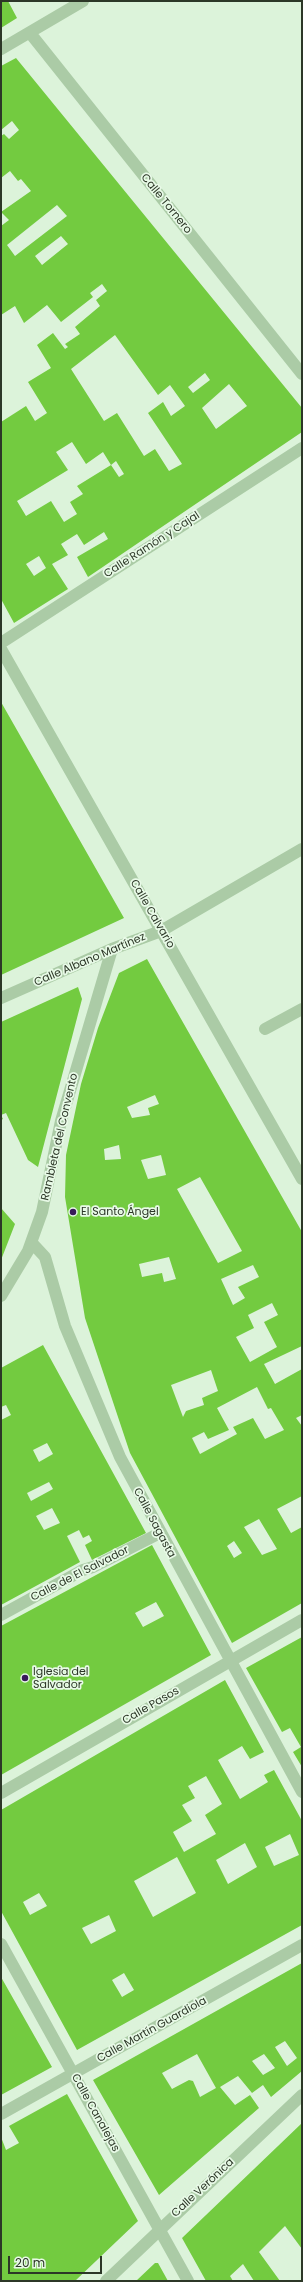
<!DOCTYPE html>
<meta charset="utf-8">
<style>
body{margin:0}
#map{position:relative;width:303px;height:2282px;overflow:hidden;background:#dcf3da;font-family:Poppins,sans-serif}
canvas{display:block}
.frame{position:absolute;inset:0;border:2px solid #2c3727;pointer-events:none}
.scale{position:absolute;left:8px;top:2256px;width:94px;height:18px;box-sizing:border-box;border:2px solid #2c3727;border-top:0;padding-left:5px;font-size:12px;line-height:14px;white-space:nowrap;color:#2c3727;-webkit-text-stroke:3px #e8fae7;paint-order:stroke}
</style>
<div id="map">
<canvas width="303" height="2282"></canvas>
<div class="frame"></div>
<div class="scale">20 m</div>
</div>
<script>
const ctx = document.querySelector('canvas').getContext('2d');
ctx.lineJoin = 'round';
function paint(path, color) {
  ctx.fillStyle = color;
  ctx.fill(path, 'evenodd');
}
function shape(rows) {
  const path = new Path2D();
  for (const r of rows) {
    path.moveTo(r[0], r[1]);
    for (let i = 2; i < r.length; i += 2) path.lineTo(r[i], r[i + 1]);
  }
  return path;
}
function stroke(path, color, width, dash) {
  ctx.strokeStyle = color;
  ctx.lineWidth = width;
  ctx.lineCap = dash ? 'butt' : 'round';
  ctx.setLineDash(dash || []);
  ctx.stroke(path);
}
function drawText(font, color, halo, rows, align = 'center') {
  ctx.font = font + ' Poppins,sans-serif';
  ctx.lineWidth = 3.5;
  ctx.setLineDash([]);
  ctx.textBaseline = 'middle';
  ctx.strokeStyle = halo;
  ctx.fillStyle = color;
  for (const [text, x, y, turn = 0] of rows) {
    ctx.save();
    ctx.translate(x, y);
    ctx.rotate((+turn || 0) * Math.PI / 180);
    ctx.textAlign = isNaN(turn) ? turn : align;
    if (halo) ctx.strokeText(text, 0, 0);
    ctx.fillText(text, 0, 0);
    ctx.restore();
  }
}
paint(shape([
 [1,1,8,1,17,18,1,28],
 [16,58,302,408,302,432,88,577,77,557,108,539,104,532,84,545,77,534,61,544,68,555,52,564,68,589,14,623,1,599,1,422,26,406,35,421,47,413,28,382,51,368,37,345,53,333,65,349,68,347,65,344,80,334,75,327,100,306,96,300,107,291,102,284,90,293,93,297,61,322,47,305,24,323,15,306,1,315,1,226,9,220,1,212,31,191,21,179,18,181,10,171,1,178,1,136,4,134,9,139,19,130,12,121,1,130,1,66],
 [57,205,67,216,15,256,7,245],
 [61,236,68,244,42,265,35,256],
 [115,335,158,395,170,385,185,406,171,416,163,402,148,413,182,464,169,471,155,449,144,456,117,413,104,421,71,369],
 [205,373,210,380,193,393,188,387],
 [229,384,247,406,216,429,202,408],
 [72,442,86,464,103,452,111,465,116,461,124,474,119,477,111,465,77,486,83,494,70,502,77,514,64,522,51,501,26,516,17,501,68,470,56,452],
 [39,556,46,568,34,576,26,564],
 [1,702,124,918,1,975],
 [147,959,302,1232,302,1346,264,1364,275,1384,302,1369,302,1415,296,1418,302,1426,302,1496,277,1509,291,1533,302,1527,302,1603,232,1643,130,1453,85,1318,65,1197,66,1155,81,1084,98,1028,119,973],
 [155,1095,159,1104,148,1108,150,1115,132,1118,127,1107],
 [119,1145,121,1159,105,1160,104,1149],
 [161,1155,166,1175,148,1179,141,1160],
 [200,1177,242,1251,218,1263,177,1189],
 [169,1257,176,1279,164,1282,162,1273,142,1277,139,1264],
 [253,1265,259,1277,238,1287,245,1298,233,1305,221,1279],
 [272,1303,278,1315,264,1322,277,1347,250,1362,236,1337,254,1328,248,1315],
 [211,1370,218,1391,202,1398,204,1405,186,1411,183,1417,171,1385],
 [257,1387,268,1409,271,1408,284,1430,265,1439,253,1418,233,1427,237,1434,200,1454,192,1438,204,1432,208,1439,229,1430,217,1408],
 [259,1519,277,1549,262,1555,244,1527],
 [234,1541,242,1553,234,1558,227,1546],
 [78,987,82,999,38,1167,28,1160,6,1113,1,1115,3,1119,1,1120,1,1022],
 [1,1208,15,1224,1,1260],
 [43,1345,146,1533,92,1560,85,1545,92,1541,89,1535,83,1538,79,1530,67,1536,80,1562,1,1605,1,1420,11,1415,6,1405,1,1407,1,1368],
 [47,1443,53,1454,39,1462,33,1450],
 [49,1482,53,1489,31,1501,27,1493],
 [52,1508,60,1523,44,1530,36,1516],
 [152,1545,211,1655,1,1775,1,1626],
 [156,1602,164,1616,143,1627,135,1613],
 [302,1637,302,1767,293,1752,301,1747,290,1728,282,1732,246,1668],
 [225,1680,264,1752,250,1759,242,1746,218,1760,240,1799,268,1782,264,1775,274,1770,302,1821,302,1925,77,2050,1,1911,1,1810],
 [206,1776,222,1804,205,1815,216,1834,184,1852,173,1832,192,1821,182,1805,195,1798,188,1786],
 [290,1834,299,1855,274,1866,265,1847],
 [245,1843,257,1867,228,1884,216,1860],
 [177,1857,196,1893,153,1917,134,1881],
 [39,1893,47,1906,30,1915,23,1902],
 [109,1915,116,1931,91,1944,82,1928],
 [124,1973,134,1990,122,1997,112,1980],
 [302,1963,302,2071,271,2097,263,2085,252,2093,238,2076,220,2087,235,2105,250,2095,259,2108,159,2195,93,2080],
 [285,2041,297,2058,287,2066,275,2047],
 [197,2054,216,2088,200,2097,193,2081,189,2080,172,2089,162,2073],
 [264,2054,275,2068,263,2075,252,2061],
 [1,1977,52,2067,1,2095],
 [67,2094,138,2221,75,2281,1,2281,1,2137,6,2150,19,2143,9,2126],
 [302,2123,302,2249,285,2226,259,2252,280,2281,254,2281,243,2264,230,2276,233,2281,206,2281,182,2238],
 [155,2263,158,2263,168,2281,136,2281]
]), '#73cb40');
stroke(shape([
 [1,1615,83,1570,93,1567,160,1533]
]), '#abcba6', 12);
stroke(shape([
 [30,33,302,374],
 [1,49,83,1],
 [1,643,302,448],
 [1,649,302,1179],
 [1,998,112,949,161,931,302,849],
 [265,1029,302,1009],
 [32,1243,45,1257,65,1326,120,1457,302,1792],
 [1,1296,28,1251,42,1212,61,1121,112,949],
 [1,1793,302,1620],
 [1,1944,188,2281],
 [1,2114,302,1945],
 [106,2281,302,2095]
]), '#abcba6', 12);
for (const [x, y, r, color] of [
 [73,1212,4,"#381b5a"],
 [25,1678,4,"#381b5a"]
]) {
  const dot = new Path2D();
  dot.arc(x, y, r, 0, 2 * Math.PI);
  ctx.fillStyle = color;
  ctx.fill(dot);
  stroke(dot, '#e8fae7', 1.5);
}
drawText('11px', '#2c3727', '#e8fae7', [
 ["Calle Tornero",166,204,51],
 ["Calle Ramón y Cajal",152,545,-33],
 ["Calle Calvario",152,914,60],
 ["Calle Albano Martínez",90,960,-23],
 ["Rambleta del Convento",60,1137,-77],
 ["Calle Sagasta",154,1523,62],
 ["Calle de El Salvador",80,1574,-27],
 ["Calle Pasos",151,1706,-30],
 ["Calle Martín Guardiola",152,2030,-29],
 ["Calle Canalejas",95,2113,61],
 ["Calle Verónica",203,2188,-43]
]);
drawText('11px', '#2c3727', '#e8fae7', [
 ["El Santo Ángel",81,1212],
 ["Iglesia del",33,1672],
 ["Salvador",33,1685]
], 'left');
</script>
